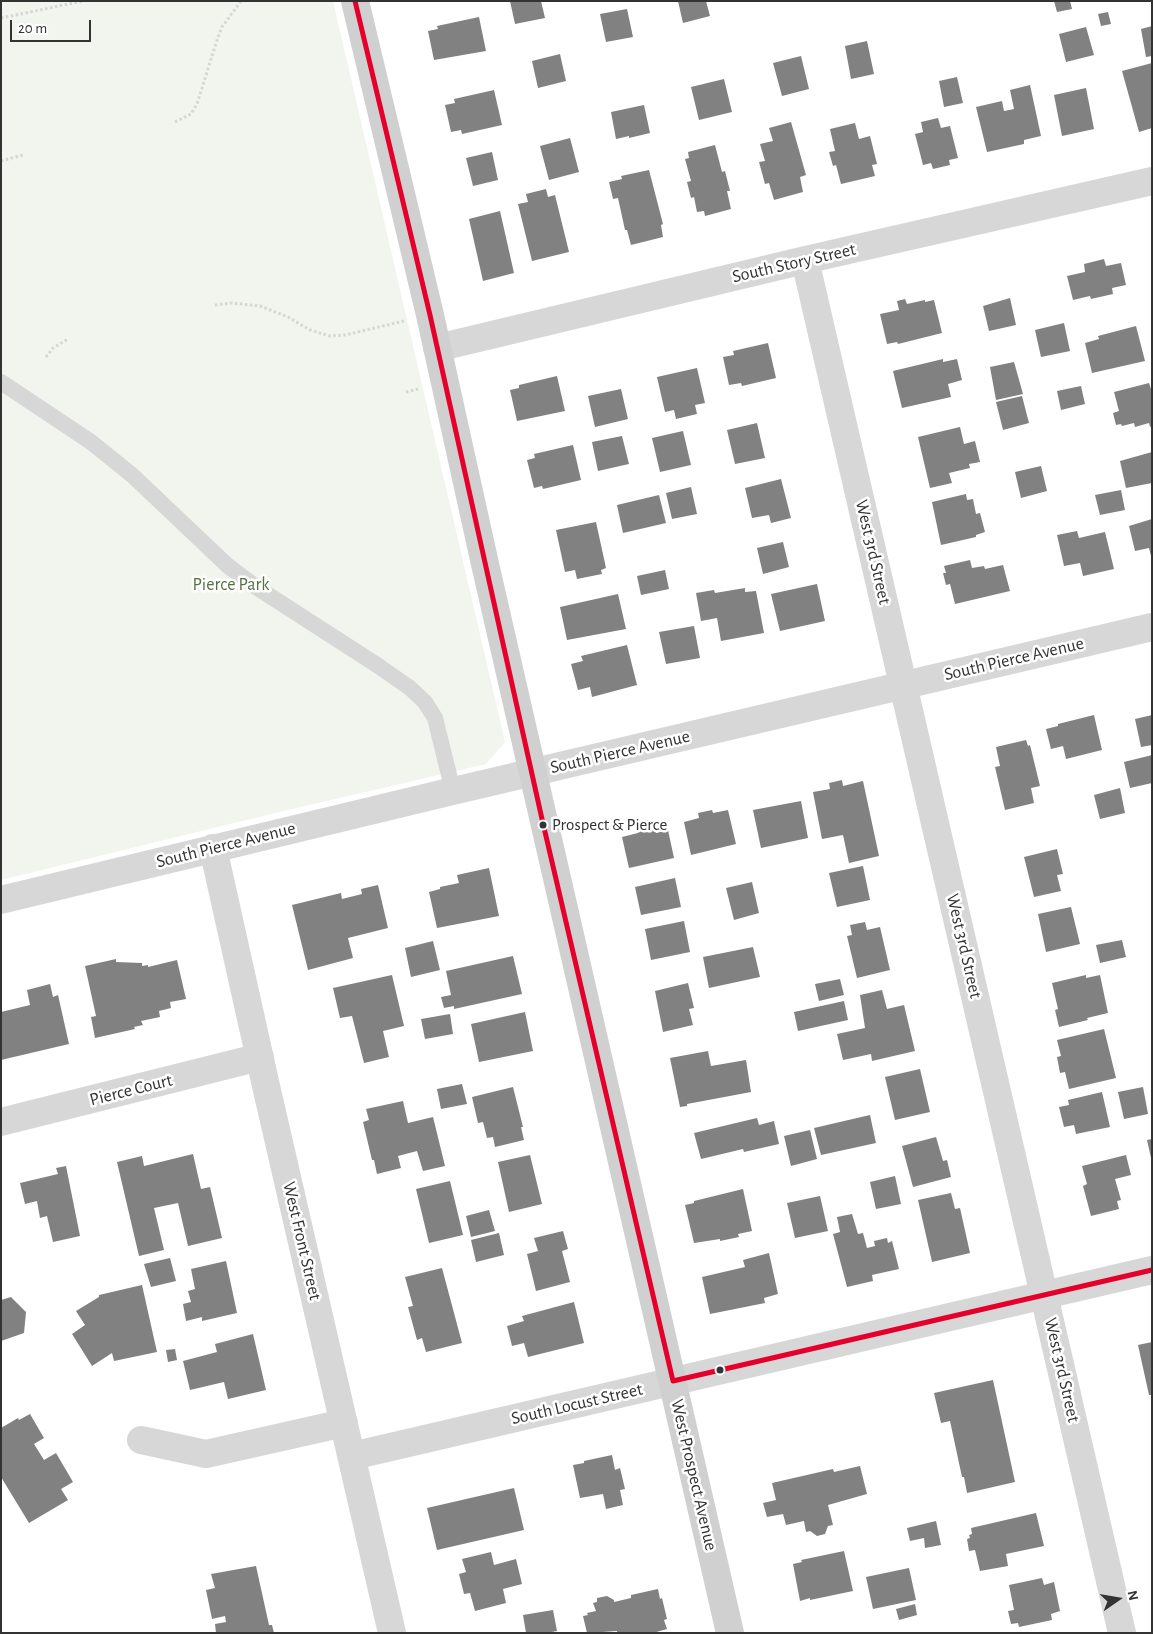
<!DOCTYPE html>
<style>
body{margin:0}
#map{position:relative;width:1153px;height:1634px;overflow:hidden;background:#fff;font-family:"Alegreya Sans",sans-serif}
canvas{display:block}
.frame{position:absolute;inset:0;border:2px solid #333;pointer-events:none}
.north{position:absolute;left:1093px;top:1574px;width:50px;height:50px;-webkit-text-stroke:4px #fff;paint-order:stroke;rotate:77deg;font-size:14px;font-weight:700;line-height:20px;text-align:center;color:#333}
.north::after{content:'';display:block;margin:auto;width:18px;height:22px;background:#333;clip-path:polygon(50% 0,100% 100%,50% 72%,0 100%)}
.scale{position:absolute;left:10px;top:20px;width:81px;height:22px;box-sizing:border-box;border:2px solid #333;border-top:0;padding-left:6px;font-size:15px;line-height:18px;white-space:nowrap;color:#333;-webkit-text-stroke:4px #fff;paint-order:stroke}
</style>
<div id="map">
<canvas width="1153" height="1634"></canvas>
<div class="frame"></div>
<div class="north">N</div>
<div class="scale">20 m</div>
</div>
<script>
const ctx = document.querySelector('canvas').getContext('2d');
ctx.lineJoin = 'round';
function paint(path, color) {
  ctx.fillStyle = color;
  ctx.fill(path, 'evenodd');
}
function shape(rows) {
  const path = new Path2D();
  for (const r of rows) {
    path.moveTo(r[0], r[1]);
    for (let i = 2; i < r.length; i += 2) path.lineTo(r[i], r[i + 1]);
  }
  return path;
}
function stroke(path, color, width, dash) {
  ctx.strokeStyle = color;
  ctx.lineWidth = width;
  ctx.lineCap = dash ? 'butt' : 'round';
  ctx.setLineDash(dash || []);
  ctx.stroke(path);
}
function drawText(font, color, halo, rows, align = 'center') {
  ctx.font = font + ' "Alegreya Sans",sans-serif';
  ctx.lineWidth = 5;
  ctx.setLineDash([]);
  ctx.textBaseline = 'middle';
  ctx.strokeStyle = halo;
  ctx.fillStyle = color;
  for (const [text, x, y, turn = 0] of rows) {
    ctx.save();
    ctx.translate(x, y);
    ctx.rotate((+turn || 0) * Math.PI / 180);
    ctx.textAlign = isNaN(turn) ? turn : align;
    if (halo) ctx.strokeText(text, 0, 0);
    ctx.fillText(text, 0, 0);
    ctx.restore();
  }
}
paint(shape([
 [1,1,333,1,505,742,486,764,275,813,1,880]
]), '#f1f5ed');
paint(shape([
 [510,1,541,1,545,18,515,24],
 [678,1,706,1,710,16,683,23],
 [1054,1,1070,1,1072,9,1057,12],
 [627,9,633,37,606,42,600,14],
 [1108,12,1111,24,1101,26,1098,14],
 [479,17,486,51,434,60,428,31,438,29,437,26],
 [1152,26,1152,56,1146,57,1141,29],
 [1086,27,1094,55,1066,62,1059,34],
 [867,41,874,74,851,79,845,46],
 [560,54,566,81,538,88,532,61],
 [801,56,809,89,782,96,773,63],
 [1152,63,1152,128,1139,132,1122,71],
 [957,77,963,103,944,107,939,81],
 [724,79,732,112,699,120,691,87],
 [1030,85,1041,136,1024,140,1024,144,987,152,976,107,1002,101,1004,111,1014,109,1010,90],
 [1086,88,1094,129,1062,136,1054,95],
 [494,90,502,125,462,134,461,130,451,132,445,105,455,103,454,99],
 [644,105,650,133,629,138,629,136,616,139,611,112],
 [938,118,941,128,950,126,958,158,949,160,950,165,933,169,931,163,923,165,915,134,923,132,921,122],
 [791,122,806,175,800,177,803,192,774,200,769,183,765,184,759,162,765,161,760,144,773,141,769,128],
 [855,123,859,139,870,136,877,164,872,165,875,176,841,184,836,165,833,166,829,152,835,151,830,129],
 [570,138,579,172,549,180,540,146],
 [715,145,722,172,725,171,730,191,727,191,731,209,705,216,704,211,697,212,694,197,691,198,687,182,691,181,685,159,689,158,688,152],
 [492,152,498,180,473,186,466,158],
 [649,170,663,224,661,225,663,237,631,245,627,230,625,230,618,198,613,199,609,182,622,179,621,176],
 [546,189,548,197,555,195,569,252,532,261,518,204,528,202,526,194],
 [500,211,514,273,483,281,469,219],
 [1104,259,1106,266,1121,263,1126,285,1112,288,1113,294,1091,299,1090,296,1073,300,1067,276,1085,272,1084,264],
 [1010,298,1016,325,989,331,983,306],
 [905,299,907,304,925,300,925,302,934,300,942,333,898,344,897,342,887,344,880,314,899,310,897,301],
 [1064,323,1070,351,1041,357,1035,330],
 [1136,326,1145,361,1092,373,1085,343,1099,339,1098,336],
 [768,343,776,378,742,386,741,383,729,385,723,357,734,355,733,351],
 [943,359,943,362,957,359,962,380,948,384,951,397,902,408,893,371],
 [1014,362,1023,394,996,400,990,367],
 [697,368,705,403,695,405,697,414,676,419,674,410,665,412,657,377],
 [557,376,565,411,517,421,510,390,519,388,519,385],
 [1149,383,1152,392,1152,426,1150,427,1149,423,1135,427,1134,423,1122,426,1121,424,1116,425,1113,413,1119,411,1114,392],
 [1081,386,1085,404,1061,410,1057,391],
 [621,389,628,419,595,427,588,396],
 [1022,396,1029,423,1003,430,996,402],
 [757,423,765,458,735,464,727,430],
 [960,427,964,444,975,441,980,462,969,464,970,468,949,473,952,483,930,488,918,437],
 [683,431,691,465,660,472,652,438],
 [622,436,629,464,598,471,592,442],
 [573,445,581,480,543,489,542,486,534,488,527,460,535,458,534,454],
 [1152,452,1152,483,1126,488,1120,461],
 [1041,466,1047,491,1021,498,1015,472],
 [781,479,791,518,771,523,769,515,752,518,745,488],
 [691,487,697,514,672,519,666,493],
 [1121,490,1125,510,1100,515,1095,495],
 [966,494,967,500,973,499,976,514,980,513,985,532,976,535,976,537,941,545,932,502],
 [659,495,666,523,623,533,617,505],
 [1152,519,1152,556,1151,556,1149,548,1135,551,1129,526],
 [596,522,606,568,601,570,602,574,577,579,575,570,565,572,556,530],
 [1077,531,1079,538,1105,532,1114,569,1083,576,1080,563,1064,566,1057,535],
 [783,542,789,567,763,574,757,548],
 [970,560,972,568,984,566,985,569,1003,565,1010,591,955,604,950,584,946,585,943,573,946,573,944,566],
 [665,570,669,589,641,595,637,576],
 [817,584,825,621,780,631,771,594],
 [745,588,745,592,756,591,764,633,721,641,717,618,701,621,696,593,714,590,715,593],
 [618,594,626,629,567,640,560,607],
 [694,626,700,658,666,664,659,632],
 [627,645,637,685,592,697,590,687,578,690,571,664,583,661,581,656],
 [1094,715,1102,750,1066,759,1063,746,1051,749,1046,729,1058,726,1058,724],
 [1152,715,1152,745,1141,747,1135,719],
 [1026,740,1028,746,1030,745,1040,786,1031,788,1034,803,1005,810,995,767,1000,766,996,747],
 [1152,755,1152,783,1130,788,1124,762],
 [842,780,843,786,863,781,879,856,849,863,843,835,822,839,813,792,830,789,829,783],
 [1120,788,1125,813,1100,819,1094,795],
 [801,801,808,838,761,848,753,810],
 [712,810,713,813,728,810,736,844,691,855,684,822,699,818,698,813],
 [654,822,656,833,668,830,674,858,629,868,622,837,638,833,636,826],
 [1057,849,1063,874,1057,875,1061,891,1034,897,1024,857],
 [863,866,870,900,837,907,829,873],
 [489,868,499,916,437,928,429,892,440,889,440,887,459,883,457,875],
 [675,878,681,907,641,915,635,887],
 [752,882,759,913,734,920,726,888],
 [378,885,388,928,348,938,353,958,308,970,292,905,341,893,342,899,362,894,361,889],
 [1071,907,1080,944,1046,952,1038,914],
 [684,921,690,952,651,960,645,929],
 [865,922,867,930,880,927,890,970,857,978,847,936,852,935,850,925],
 [1122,940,1126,957,1100,963,1096,945],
 [433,941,440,970,411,977,405,948],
 [753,947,760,977,709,988,703,957],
 [513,956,522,994,454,1009,454,1006,444,1008,441,997,451,995,446,971],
 [116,959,116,962,142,963,142,966,148,965,148,967,177,960,186,999,170,1002,171,1008,159,1011,160,1017,141,1021,143,1025,134,1027,135,1029,95,1038,91,1017,96,1016,85,966],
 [392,975,404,1026,383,1031,389,1057,364,1063,352,1016,340,1018,333,988],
 [1086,975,1086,978,1100,975,1108,1013,1087,1018,1088,1020,1059,1027,1055,1010,1058,1009,1052,983],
 [840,979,844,995,819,1001,815,984],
 [688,983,694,1008,689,1009,693,1025,663,1032,655,991],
 [50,984,53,997,58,995,69,1044,1,1060,1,1012,30,1005,27,990],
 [882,990,887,1009,904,1005,915,1051,872,1061,871,1054,843,1060,837,1034,865,1028,860,995],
 [844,1001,848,1020,798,1031,794,1012],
 [525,1012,533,1051,479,1062,471,1024],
 [450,1014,453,1034,425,1039,421,1019],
 [1104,1029,1116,1078,1069,1089,1065,1072,1060,1073,1057,1057,1061,1056,1057,1040],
 [708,1051,711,1066,746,1060,751,1092,687,1104,687,1106,680,1107,670,1058],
 [920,1069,930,1112,895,1120,885,1077],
 [462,1084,467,1104,441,1109,437,1089],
 [513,1087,523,1127,521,1127,524,1140,495,1147,493,1137,487,1138,483,1122,478,1123,472,1097],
 [1143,1087,1148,1114,1124,1119,1118,1092],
 [1102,1092,1110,1127,1076,1134,1074,1125,1064,1127,1059,1107,1069,1105,1068,1100],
 [403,1101,408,1123,433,1117,445,1166,423,1171,417,1151,398,1156,401,1168,377,1174,374,1160,372,1160,363,1122,369,1120,366,1109],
 [870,1115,876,1143,821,1155,814,1128],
 [757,1118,759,1125,774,1121,779,1144,744,1152,743,1149,701,1159,694,1133],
 [810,1130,817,1159,791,1166,784,1136],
 [936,1137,943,1161,947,1160,951,1177,913,1187,902,1146],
 [1152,1139,1152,1158,1151,1158,1147,1140],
 [193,1154,201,1189,210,1187,222,1238,188,1246,178,1203,154,1208,164,1250,139,1256,117,1162,142,1156,144,1166],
 [530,1155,542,1204,509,1212,498,1162],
 [1126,1155,1131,1175,1115,1179,1121,1200,1117,1201,1119,1209,1091,1216,1083,1186,1087,1184,1082,1166],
 [66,1166,80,1236,53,1242,47,1216,40,1218,37,1201,25,1204,20,1183,58,1174,56,1168],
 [895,1176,901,1204,876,1209,870,1182],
 [450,1181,463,1235,429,1243,416,1189],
 [743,1189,752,1231,738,1234,739,1237,720,1241,720,1239,694,1243,685,1205,694,1203,694,1201],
 [951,1193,955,1209,960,1208,970,1253,932,1262,918,1200],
 [820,1196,828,1231,795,1238,787,1203],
 [489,1210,495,1231,471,1237,466,1216],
 [852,1214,858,1234,863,1233,867,1248,875,1246,874,1241,887,1238,888,1243,892,1241,899,1269,872,1275,873,1281,847,1287,833,1234,840,1232,837,1217],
 [563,1231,568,1249,562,1251,570,1282,536,1291,527,1254,538,1251,534,1238],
 [499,1233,504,1255,476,1262,471,1240],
 [769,1253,778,1294,764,1298,765,1303,710,1314,702,1277,745,1267,743,1260],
 [170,1258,176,1281,151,1287,144,1264],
 [226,1261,237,1313,202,1321,202,1317,186,1321,183,1304,191,1302,188,1291,195,1289,191,1269],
 [442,1268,462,1343,426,1352,422,1338,417,1340,408,1307,413,1306,405,1277],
 [142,1285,157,1352,114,1361,112,1353,92,1366,72,1334,85,1325,76,1311,99,1297,99,1295],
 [11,1297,26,1312,24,1333,1,1341,1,1300],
 [574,1302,584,1343,528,1357,524,1343,512,1346,507,1326,524,1321,522,1316],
 [253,1334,266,1390,228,1399,224,1382,190,1390,183,1361,217,1352,215,1344],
 [1152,1342,1152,1395,1149,1395,1138,1345],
 [175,1349,177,1360,168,1362,166,1350],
 [993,1380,1015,1482,967,1493,964,1477,962,1477,950,1421,941,1423,934,1393],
 [30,1414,44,1438,34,1444,44,1460,56,1453,73,1482,61,1489,68,1500,29,1523,1,1477,1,1428,18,1418,19,1420],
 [612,1455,615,1470,620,1468,625,1489,620,1490,623,1505,606,1509,603,1494,580,1498,573,1465,584,1463,584,1461],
 [860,1466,867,1494,828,1505,833,1525,828,1526,825,1534,817,1536,810,1531,806,1532,804,1521,786,1525,783,1514,767,1517,763,1503,776,1500,772,1483,833,1469,834,1472],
 [514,1488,524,1530,437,1550,427,1508],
 [1036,1513,1044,1546,1006,1554,1008,1566,980,1571,975,1550,969,1551,967,1539,970,1538,969,1535,972,1534,971,1528],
 [936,1521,941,1545,925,1548,924,1538,910,1541,907,1528],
 [844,1551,853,1591,810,1600,810,1598,800,1601,793,1564,802,1562,801,1560],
 [491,1552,494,1565,516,1559,522,1584,503,1589,506,1603,475,1611,470,1593,464,1594,459,1574,466,1572,462,1559],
 [256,1566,269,1625,272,1625,274,1633,216,1633,215,1624,226,1622,225,1616,212,1619,206,1590,215,1588,211,1574],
 [909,1568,916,1600,873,1609,866,1577],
 [1042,1578,1044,1585,1054,1582,1060,1611,1051,1614,1052,1620,1019,1627,1018,1623,1011,1624,1008,1611,1014,1610,1009,1585],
 [658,1589,660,1599,662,1598,667,1619,664,1620,667,1629,653,1633,617,1633,617,1631,587,1633,583,1616,588,1615,587,1613,596,1611,593,1603,597,1602,597,1598,607,1596,614,1600,614,1602,631,1598,631,1595],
 [915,1604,917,1615,899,1620,896,1609],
 [553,1610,557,1631,547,1633,526,1633,523,1615]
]), '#818181');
stroke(shape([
 [1,18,83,1],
 [175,122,191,114,197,104,218,37,222,27,241,1],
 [1,161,23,155],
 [215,305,232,303,260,306,288,317,310,330,330,336,345,335,404,321],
 [46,357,53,348,68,339],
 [406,392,418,389]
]), '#d6d6d6', 3, [2.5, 2.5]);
stroke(shape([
 [1,382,91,442,132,475,228,566,256,587,377,665,410,688,425,702,435,718,453,791]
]), '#d7d7d7', 16);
stroke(shape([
 [805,260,1122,1633],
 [437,348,805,260,1152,181],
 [213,848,266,1086,392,1633],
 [1,900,453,791,1152,627],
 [1,1122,260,1057],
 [141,1440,206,1454,344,1423],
 [352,1456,1152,1270]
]), '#d7d7d7', 28);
stroke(shape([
 [355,1,430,315,485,564,730,1633]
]), '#d0d0d0', 28);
stroke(shape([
 [355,1,430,315,542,819,673,1381],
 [673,1381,1152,1270]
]), '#e4002b', 5);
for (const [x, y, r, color] of [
 [543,825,4.5,"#333"],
 [720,1370,4.5,"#333"]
]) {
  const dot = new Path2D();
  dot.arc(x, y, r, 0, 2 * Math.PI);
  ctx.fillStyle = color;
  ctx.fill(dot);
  stroke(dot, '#fff', 2);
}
drawText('17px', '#333', '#fff', [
 ["Prospect & Pierce",552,825]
], 'left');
drawText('18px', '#333', '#fff', [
 ["South Story Street",794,263,-13],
 ["West 3rd Street",873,552,77],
 ["South Pierce Avenue",1014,659,-13],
 ["South Pierce Avenue",620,752,-13],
 ["South Pierce Avenue",226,845,-14],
 ["West 3rd Street",964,946,77],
 ["Pierce Court",131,1090,-14],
 ["West Front Street",302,1241,77],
 ["West 3rd Street",1062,1370,77],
 ["South Locust Street",577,1404,-13],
 ["West Prospect Avenue",694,1475,77]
]);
drawText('18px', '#56703f', '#fff', [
 ["Pierce Park",231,585]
]);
</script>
